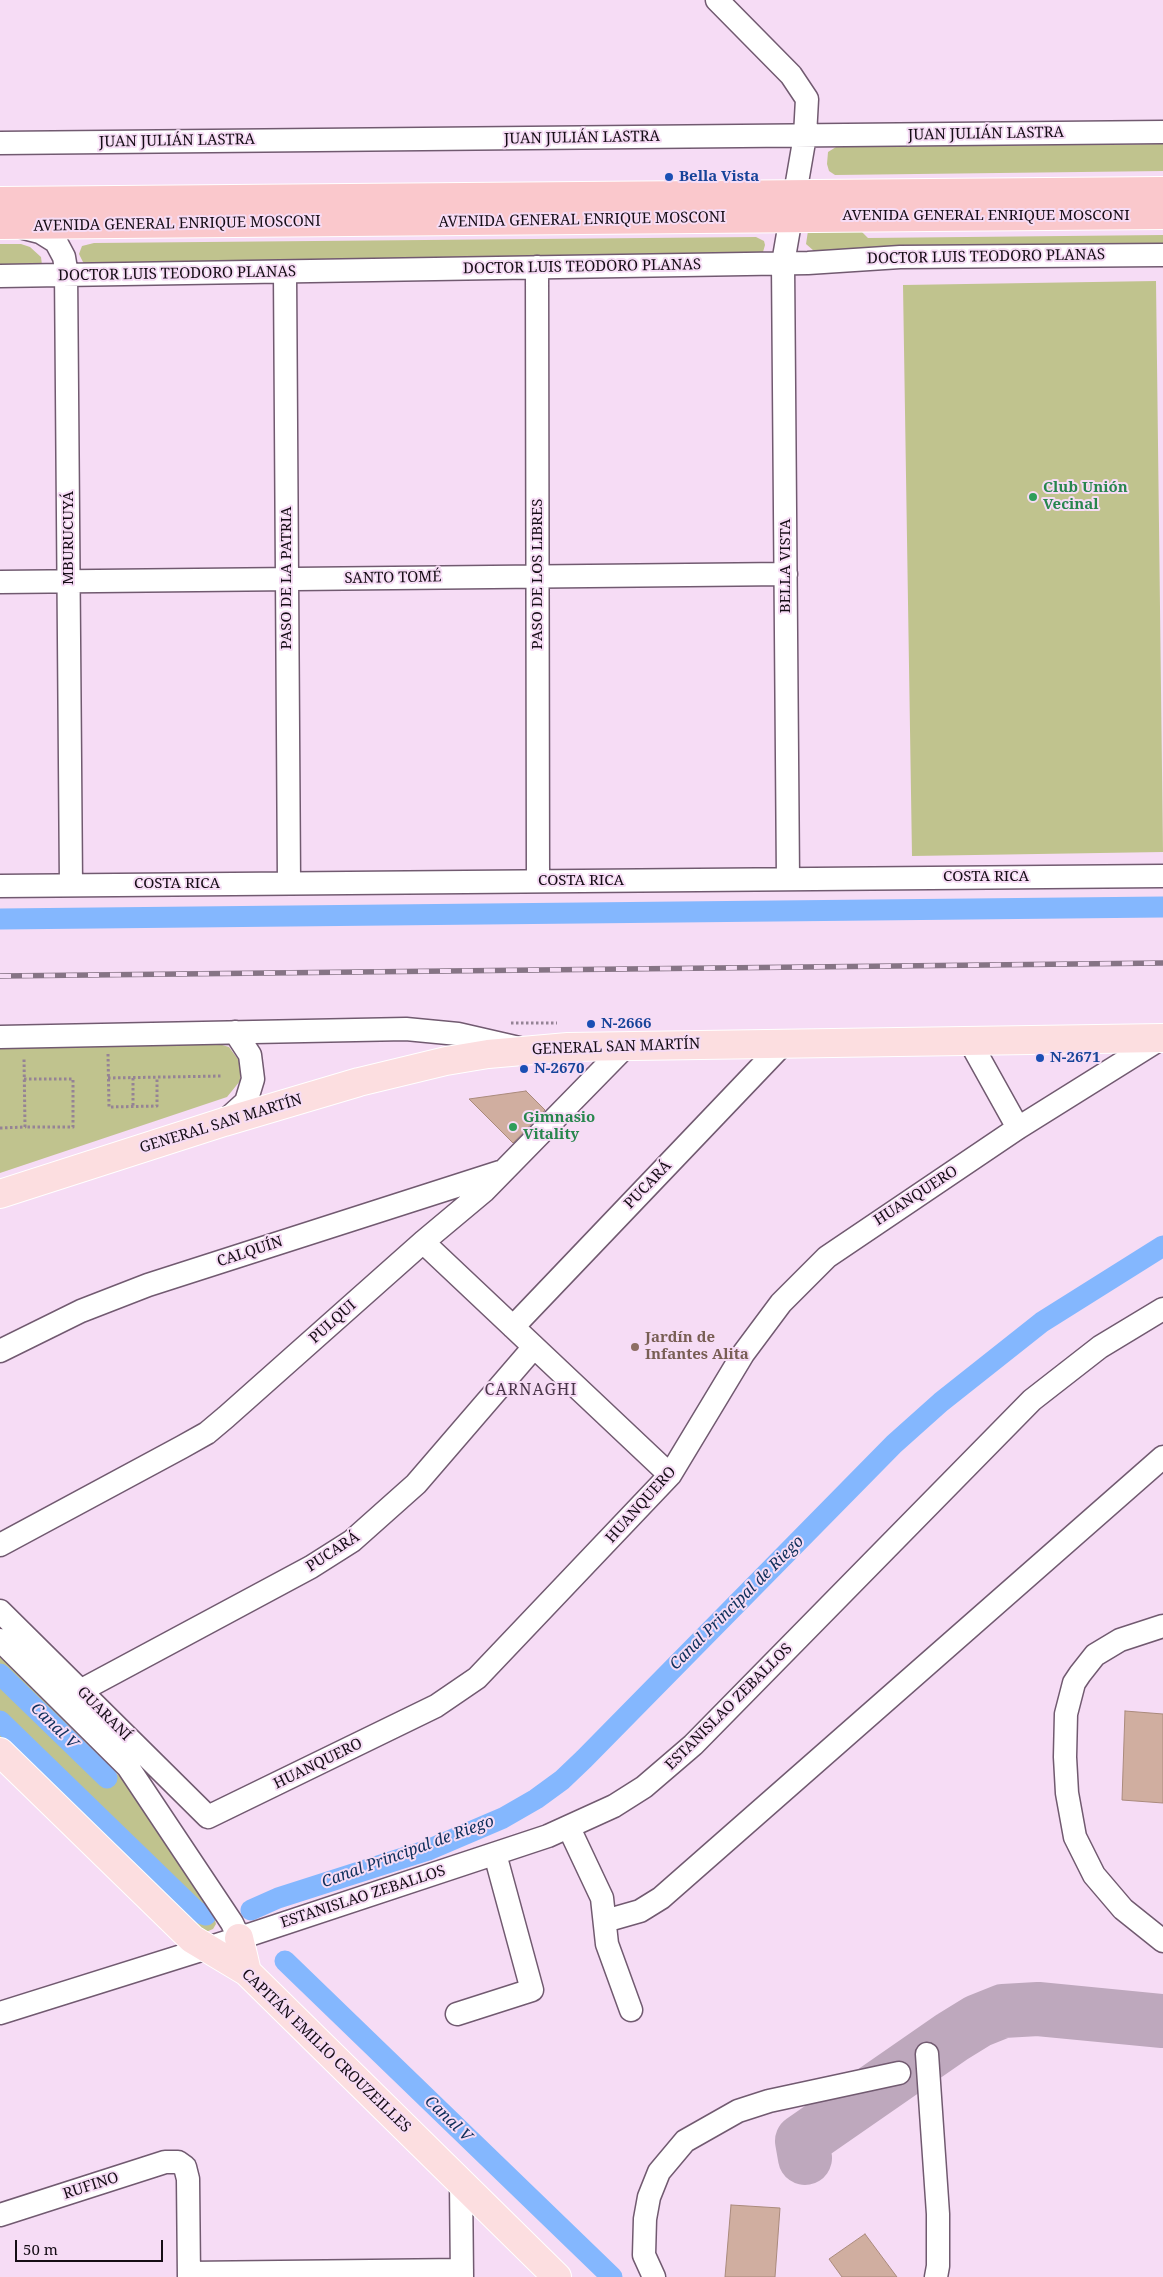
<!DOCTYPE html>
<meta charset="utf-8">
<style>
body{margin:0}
#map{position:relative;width:1163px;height:2277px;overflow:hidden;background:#f6dcf5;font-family:"Noto Serif",serif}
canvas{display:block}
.scale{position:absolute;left:15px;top:2240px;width:148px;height:22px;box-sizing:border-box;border:2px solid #150c15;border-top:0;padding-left:6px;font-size:15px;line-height:18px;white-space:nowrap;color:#150c15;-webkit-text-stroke:4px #f6dcf5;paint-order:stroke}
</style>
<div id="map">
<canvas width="1163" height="2277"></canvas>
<div class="scale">50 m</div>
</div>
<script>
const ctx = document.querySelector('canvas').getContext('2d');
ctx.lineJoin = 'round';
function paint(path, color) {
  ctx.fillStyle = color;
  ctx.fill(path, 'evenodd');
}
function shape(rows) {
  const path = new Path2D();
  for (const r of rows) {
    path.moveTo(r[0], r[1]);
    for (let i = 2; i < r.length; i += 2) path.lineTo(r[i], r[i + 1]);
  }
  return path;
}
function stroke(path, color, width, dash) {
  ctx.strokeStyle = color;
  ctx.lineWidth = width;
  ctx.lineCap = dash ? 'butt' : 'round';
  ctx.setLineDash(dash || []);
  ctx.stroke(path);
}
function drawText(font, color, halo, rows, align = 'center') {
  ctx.font = font + ' "Noto Serif",serif';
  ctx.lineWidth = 4;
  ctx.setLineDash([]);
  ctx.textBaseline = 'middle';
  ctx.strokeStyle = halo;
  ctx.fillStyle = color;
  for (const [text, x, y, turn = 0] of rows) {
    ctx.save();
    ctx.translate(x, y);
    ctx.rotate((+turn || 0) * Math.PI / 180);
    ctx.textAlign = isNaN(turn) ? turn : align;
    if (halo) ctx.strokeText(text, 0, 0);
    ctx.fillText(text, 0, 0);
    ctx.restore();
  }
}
paint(shape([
 [1163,144,1163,171,835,175,829,171,827,164,828,152,836,147],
 [858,228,868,238,1163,235,1163,247,814,251,806,244,808,231],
 [756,237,764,241,765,245,763,252,760,254,84,264,79,254,82,246,94,243],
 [0,244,21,244,30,247,41,257,42,265,0,268],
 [1156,281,1163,852,912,856,903,285],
 [212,1042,229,1047,240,1062,240,1081,227,1097,0,1173,0,1045],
 [0,1656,130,1787,214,1917,216,1924,213,1929,206,1932,196,1929,0,1738]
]), '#c0c38e');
stroke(shape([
 [254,1901,271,1895,278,1898]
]), '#84b7fe', 5.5);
stroke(shape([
 [0,919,1163,907],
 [0,1674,107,1778],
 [0,1721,197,1912,206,1915],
 [251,1910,278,1898,428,1850,503,1818,536,1799,562,1780,584,1759,894,1444,941,1402,1042,1322,1163,1246],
 [285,1961,612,2277]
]), '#84b7fe', 21);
stroke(shape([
 [805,2158,802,2141,952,2037,978,2021,1003,2011,1038,2009,1163,2021]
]), '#bea8bd', 54);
const building = shape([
 [526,1091,545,1110,513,1143,469,1099,526,1091],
 [1125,1711,1163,1714,1163,1803,1122,1800,1125,1711],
 [731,2205,780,2208,775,2277,725,2277,731,2205],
 [865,2234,897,2277,842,2277,829,2259,865,2234]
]);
paint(building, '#d0aea0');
stroke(building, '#aa8a7c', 1);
const minor = shape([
 [717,0,791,75,807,99,805,136,783,263,788,879],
 [0,143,1163,132],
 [24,228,40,232,56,242,64,257,66,269,71,885],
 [537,267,538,881],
 [285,272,289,883],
 [0,276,808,263,900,257,1163,255],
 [0,582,786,574],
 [0,886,1163,876],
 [0,1037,406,1029,458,1034,519,1048],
 [969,1040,1018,1128],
 [225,1121,246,1102,253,1079,250,1055,235,1032],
 [423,1242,670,1475],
 [513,1327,784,1043],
 [0,1351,81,1311,148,1285,500,1172],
 [0,1545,182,1447,207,1433,226,1417,423,1242,484,1191,626,1046],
 [0,1611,208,1817,436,1706,477,1678,670,1475,743,1354,781,1303,827,1257,1018,1128,1162,1038],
 [1163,1626,1120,1640,1095,1655,1080,1674,1074,1683,1066,1714,1065,1757,1067,1793,1075,1837,1094,1875,1123,1909,1163,1941],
 [0,1640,128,1767,232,1923,239,1938],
 [80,1691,311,1567,352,1541,416,1484,534,1347],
 [569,1828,602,1898,607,1944,631,2010],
 [605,1921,640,1911,661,1898,1163,1457],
 [0,2013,252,1934,548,1836,614,1806,644,1787,693,1745,1032,1400,1100,1347,1163,1309],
 [457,2014,532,1990,495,1854],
 [927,2054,938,2214,938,2266,936,2277],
 [461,2183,462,2277],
 [0,2215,165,2162,178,2162,185,2167,188,2179,189,2277],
 [189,2273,462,2270],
 [654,2277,644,2255,645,2219,649,2197,659,2172,685,2141,738,2111,769,2101,899,2073]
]);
const major = shape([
 [0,1194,224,1122,359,1082,446,1061,488,1054,568,1047,1163,1038],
 [0,1752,192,1939,247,1972,557,2277],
 [239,1938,247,1972]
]);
const highway = shape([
 [0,201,1163,191],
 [0,225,1163,215]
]);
stroke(minor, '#715a70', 25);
stroke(major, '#fff', 30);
stroke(highway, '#fff', 30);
stroke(shape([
 [511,1023,557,1023],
 [108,1054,109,1107,157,1106,157,1078],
 [108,1078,222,1076],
 [133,1078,133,1107],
 [24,1079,73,1079,73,1127,25,1127],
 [0,1128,25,1127,24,1058]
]), '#958395', 3, [2.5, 2.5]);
stroke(minor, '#fff', 22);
stroke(major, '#fcdee0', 28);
stroke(highway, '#fac8cc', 28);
const rail = shape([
 [0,976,1163,963]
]);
stroke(rail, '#867485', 5.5);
stroke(rail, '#f6dcf5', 4, [11]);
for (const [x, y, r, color] of [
 [669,177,5,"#1a4fb4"],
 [1033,497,5,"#2e9e5b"],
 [591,1024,5,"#1a4fb4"],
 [1040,1058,5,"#1a4fb4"],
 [524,1069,5,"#1a4fb4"],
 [513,1127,5,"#2e9e5b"],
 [635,1347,5,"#8d6e63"]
]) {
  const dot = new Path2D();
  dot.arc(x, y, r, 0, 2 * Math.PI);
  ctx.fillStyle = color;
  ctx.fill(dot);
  stroke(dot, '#f6dcf5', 2);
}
drawText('15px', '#150c15', '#f6dcf5', [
 ["JUAN JULIÁN LASTRA",986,134,-1],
 ["JUAN JULIÁN LASTRA",582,138,-1],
 ["JUAN JULIÁN LASTRA",177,141,-1],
 ["AVENIDA GENERAL ENRIQUE MOSCONI",986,216],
 ["AVENIDA GENERAL ENRIQUE MOSCONI",582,220,-1],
 ["AVENIDA GENERAL ENRIQUE MOSCONI",177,224,-1],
 ["DOCTOR LUIS TEODORO PLANAS",986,257,-1],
 ["DOCTOR LUIS TEODORO PLANAS",582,267,-1],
 ["DOCTOR LUIS TEODORO PLANAS",177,274,-1],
 ["MBURUCUYÁ",69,538,-90],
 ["BELLA VISTA",786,566,-90],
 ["PASO DE LOS LIBRES",538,574,-90],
 ["PASO DE LA PATRIA",287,578,-90],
 ["SANTO TOMÉ",393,578,-1],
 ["COSTA RICA",986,877],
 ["COSTA RICA",581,881],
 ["COSTA RICA",177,884],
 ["GENERAL SAN MARTÍN",616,1047,-2],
 ["GENERAL SAN MARTÍN",221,1124,-17],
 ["PUCARÁ",648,1185,-46],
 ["HUANQUERO",916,1196,-33],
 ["CALQUÍN",250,1252,-18],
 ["PULQUI",333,1322,-42],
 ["HUANQUERO",641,1505,-48],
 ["PUCARÁ",333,1552,-33],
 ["ESTANISLAO ZEBALLOS",729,1707,-45],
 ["GUARANÍ",104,1714,45],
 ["HUANQUERO",318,1764,-26],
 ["ESTANISLAO ZEBALLOS",363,1897,-18],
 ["CAPITÁN EMILIO CROUZEILLES",326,2051,44],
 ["RUFINO",91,2186,-18]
]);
drawText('bold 15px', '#164399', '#f6dcf5', [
 ["Bella Vista",679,177],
 ["N-2666",601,1024],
 ["N-2671",1050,1058],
 ["N-2670",534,1069]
], 'left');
drawText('bold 15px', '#27864d', '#f6dcf5', [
 ["Club Unión",1043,488],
 ["Vecinal",1043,505],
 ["Gimnasio",523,1118],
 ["Vitality",523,1135]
], 'left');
drawText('bold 15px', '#785e54', '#f6dcf5', [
 ["Jardín de",645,1338],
 ["Infantes Alita",645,1355]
], 'left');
ctx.letterSpacing = '1px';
drawText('16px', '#4a3549', '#f6dcf5', [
 ["CARNAGHI",531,1390]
]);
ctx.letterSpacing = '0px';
drawText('italic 16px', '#0e2f5b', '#f6dcf5', [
 ["Canal Principal de Riego",737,1603,-45],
 ["Canal V",54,1726,44],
 ["Canal Principal de Riego",408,1852,-20],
 ["Canal V",448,2119,44]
]);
</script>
